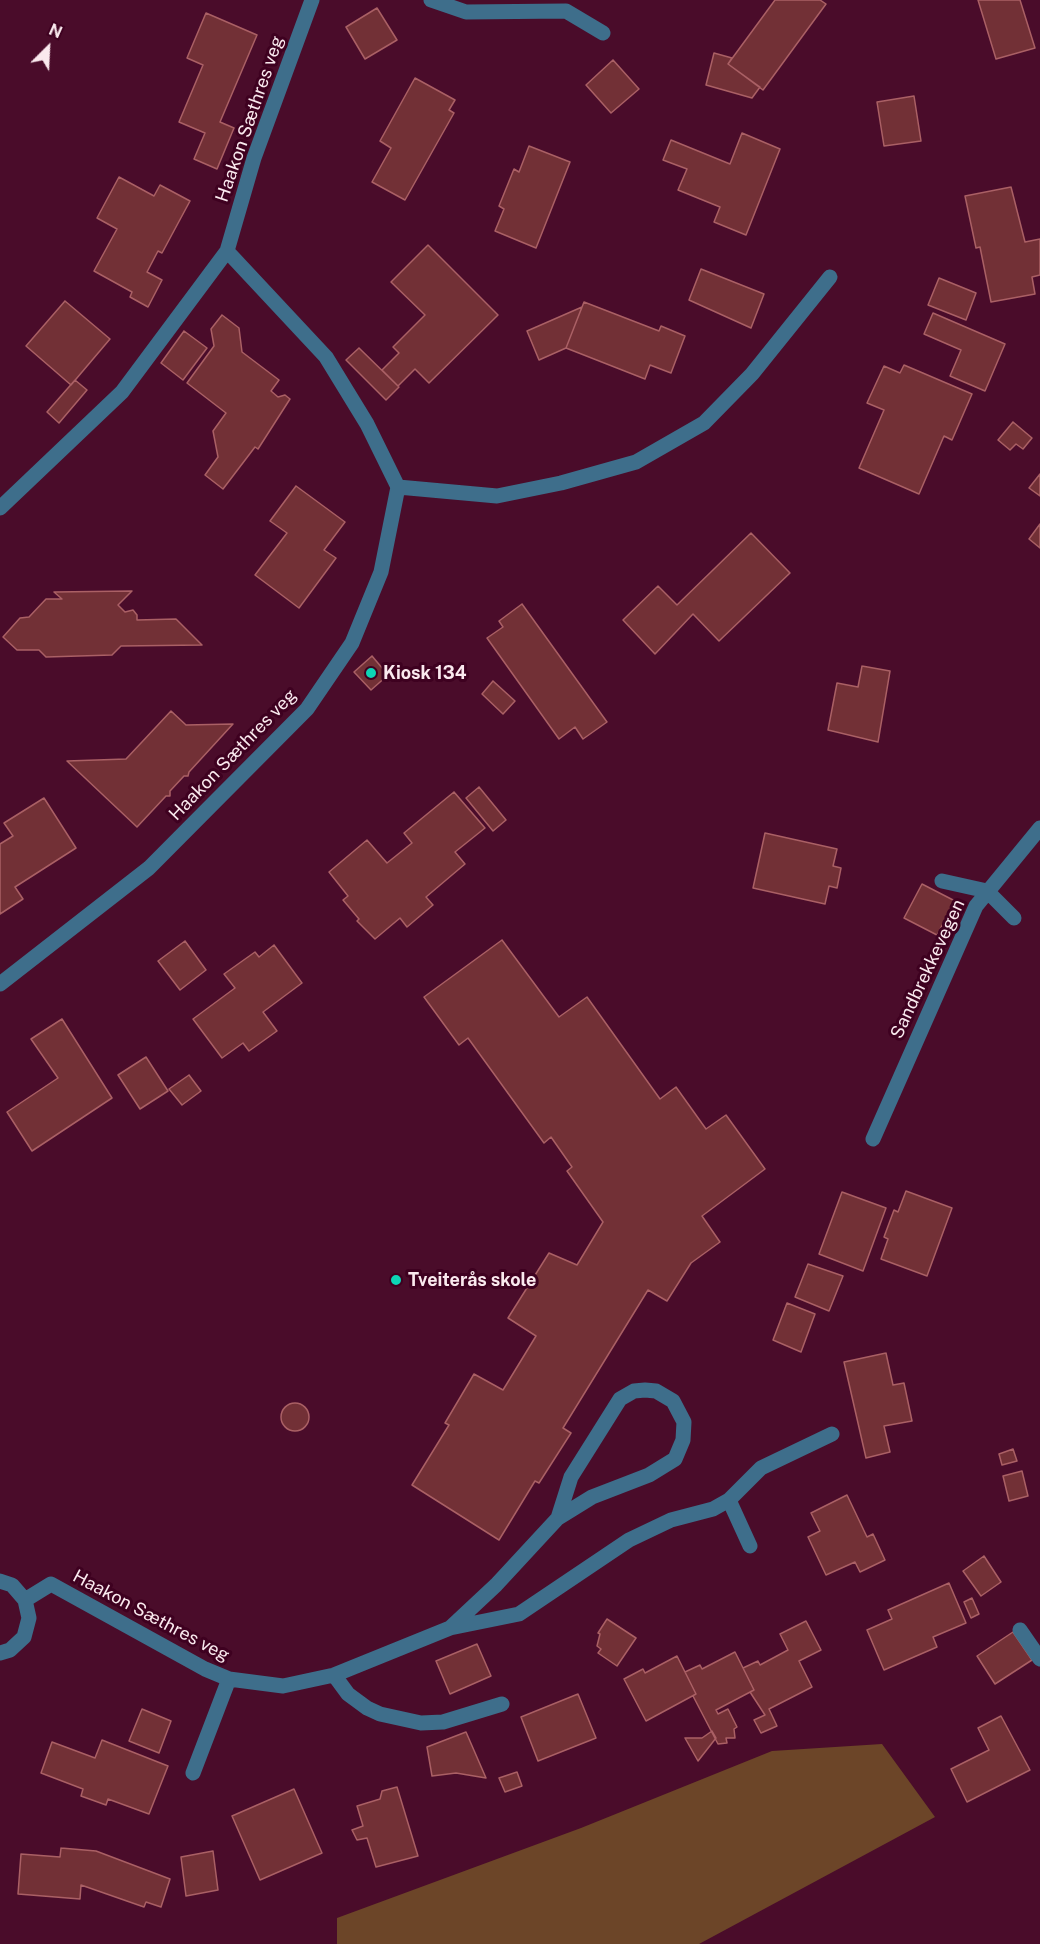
<!DOCTYPE html>
<meta charset="utf-8">
<style>
body{margin:0}
#map{position:relative;width:1040px;height:1944px;overflow:hidden;background:#4a0c2a;font-family:"Public Sans",sans-serif}
canvas{display:block}
.north{position:absolute;left:18px;top:18px;width:60px;height:60px;-webkit-text-stroke:4px #3e0120;paint-order:stroke;rotate:24deg;font-size:16px;font-weight:700;line-height:24px;text-align:center;color:#fae9ee}
.north::after{content:'';display:block;margin:auto;width:21px;height:27px;background:#fae9ee;clip-path:polygon(50% 0,100% 100%,50% 72%,0 100%)}
</style>
<div id="map">
<canvas width="1040" height="1944"></canvas>
<div class="north">N</div>
</div>
<script>
const ctx = document.querySelector('canvas').getContext('2d');
ctx.lineJoin = 'round';
function paint(path, color) {
  ctx.fillStyle = color;
  ctx.fill(path, 'evenodd');
}
function shape(rows) {
  const path = new Path2D();
  for (const r of rows) {
    if (r.length === 3) {
      path.moveTo(r[0] + r[2], r[1]);
      path.arc(r[0], r[1], r[2], 0, 2 * Math.PI);
      continue;
    }
    path.moveTo(r[0], r[1]);
    for (let i = 2; i < r.length; i += 2) path.lineTo(r[i], r[i + 1]);
  }
  return path;
}
function stroke(path, color, width, dash) {
  ctx.strokeStyle = color;
  ctx.lineWidth = width;
  ctx.lineCap = dash ? 'butt' : 'round';
  ctx.setLineDash(dash || []);
  ctx.stroke(path);
}
function drawText(font, color, halo, rows, align = 'center') {
  ctx.font = font + ' "Public Sans",sans-serif';
  ctx.lineWidth = 6;
  ctx.setLineDash([]);
  ctx.textBaseline = 'middle';
  ctx.strokeStyle = halo;
  ctx.fillStyle = color;
  for (const [text, x, y, turn = 0] of rows) {
    ctx.save();
    ctx.translate(x, y);
    ctx.rotate((+turn || 0) * Math.PI / 180);
    ctx.textAlign = isNaN(turn) ? turn : align;
    if (halo) ctx.strokeText(text, 0, 0);
    ctx.fillText(text, 0, 0);
    ctx.restore();
  }
}
paint(shape([
 [882,1744,935,1817,699,1944,337,1944,337,1918,581,1828,772,1751]
]), '#6c4528');
const building = shape([
 [775,0,820,0,826,4,763,90,728,64,775,0],
 [978,0,1020,0,1035,48,996,59,978,0],
 [377,8,397,40,365,59,346,27,377,8],
 [206,13,257,35,220,122,234,128,217,169,194,159,205,133,179,122,203,65,187,58,206,13],
 [714,53,732,58,728,64,760,87,752,98,706,85,714,53],
 [613,60,639,89,611,113,586,85,613,60],
 [415,78,455,100,449,110,454,113,405,200,372,182,391,148,380,141,415,78],
 [914,96,921,141,884,146,877,102,914,96],
 [742,133,780,149,746,235,714,222,720,207,678,190,687,169,663,160,671,140,730,164,742,133],
 [529,146,570,162,536,248,495,231,504,209,499,206,514,169,519,172,529,146],
 [119,177,154,196,160,185,190,201,162,253,158,251,147,272,162,280,148,307,130,297,132,292,94,271,117,229,97,218,119,177],
 [1011,187,1025,242,1040,239,1040,275,1032,277,1035,294,991,302,980,247,976,248,965,196,1011,187],
 [428,245,498,315,429,383,415,369,398,386,382,370,399,353,393,347,425,315,391,282,428,245],
 [701,269,764,294,751,328,689,300,701,269],
 [939,278,976,293,966,320,928,305,939,278],
 [65,301,110,339,71,385,26,346,65,301],
 [584,302,659,331,661,326,685,336,671,373,650,365,645,379,566,348,584,302],
 [582,307,566,348,539,360,527,331,582,307],
 [933,313,1005,344,985,391,950,376,961,350,924,334,933,313],
 [222,315,239,328,242,352,279,380,271,391,278,397,285,395,290,399,258,449,255,447,223,489,205,475,218,457,213,431,226,413,187,383,214,346,211,329,222,315],
 [184,331,207,348,183,380,161,363,184,331],
 [359,348,399,387,386,400,346,360,359,348],
 [904,365,972,394,952,440,944,436,919,494,859,468,884,410,867,403,884,366,900,373,904,365],
 [75,380,87,390,59,423,47,412,75,380],
 [1013,422,1032,438,1023,449,1016,444,1010,450,998,440,1013,422],
 [1040,474,1040,496,1029,488,1040,474],
 [296,486,345,522,324,550,336,558,299,608,255,575,287,533,270,521,296,486],
 [1040,524,1040,548,1029,539,1040,524],
 [751,533,790,573,719,641,693,614,655,654,623,620,658,586,677,605,751,533],
 [132,591,118,605,125,612,133,610,137,615,137,620,176,619,202,645,121,646,112,655,46,657,39,650,17,650,3,637,20,618,29,617,46,599,62,599,54,592,132,591],
 [522,604,607,722,583,739,575,727,559,739,487,638,503,627,499,621,522,604],
 [372,656,388,675,371,690,354,672,372,656],
 [862,666,890,671,878,742,828,730,837,683,858,687,862,666],
 [493,681,515,701,503,714,482,694,493,681],
 [171,711,186,725,233,724,189,772,188,776,184,776,170,791,170,796,166,796,137,827,67,761,126,759,171,711],
 [479,787,506,820,493,831,466,798,479,787],
 [454,792,485,828,455,852,465,864,426,897,433,905,407,927,400,918,375,939,357,921,359,919,343,900,348,896,329,872,367,840,387,863,412,843,404,833,454,792],
 [44,798,76,848,15,887,23,899,0,914,0,844,13,836,4,823,44,798],
 [765,833,837,849,833,866,841,868,837,888,829,886,825,904,753,888,765,833],
 [922,884,955,901,937,935,904,918,922,884],
 [502,940,559,1017,587,997,660,1099,676,1087,706,1129,726,1115,765,1169,702,1216,720,1242,691,1263,667,1301,648,1290,563,1428,571,1433,539,1483,535,1481,499,1540,412,1485,449,1425,445,1423,474,1374,503,1390,536,1336,508,1318,549,1253,577,1265,603,1222,567,1171,572,1167,551,1137,544,1143,468,1038,459,1045,424,997,502,940],
 [185,941,206,970,180,990,158,961,185,941],
 [274,945,302,983,263,1012,277,1031,249,1051,243,1043,222,1058,193,1019,235,988,224,974,255,952,259,957,274,945],
 [62,1019,112,1098,32,1151,7,1112,58,1078,31,1039,62,1019],
 [146,1057,168,1091,140,1109,118,1075,146,1057],
 [189,1075,201,1091,182,1105,169,1089,189,1075],
 [906,1191,952,1208,927,1276,881,1259,888,1239,884,1237,894,1210,898,1212,906,1191],
 [842,1192,886,1208,863,1271,819,1254,842,1192],
 [808,1264,843,1276,829,1311,795,1297,808,1264],
 [787,1303,815,1314,801,1352,773,1340,787,1303],
 [886,1353,893,1385,904,1383,912,1421,884,1426,890,1452,866,1458,844,1362,886,1353],
 [295,1417,14],
 [1013,1449,1017,1461,1002,1465,999,1454,1013,1449],
 [1022,1471,1028,1496,1009,1501,1003,1476,1022,1471],
 [847,1495,867,1537,873,1534,885,1560,860,1572,855,1562,826,1575,808,1537,820,1531,811,1513,847,1495],
 [984,1556,1001,1582,981,1596,963,1571,984,1556],
 [949,1583,966,1623,933,1637,937,1647,884,1670,867,1630,892,1619,888,1610,949,1583],
 [972,1598,979,1614,971,1618,964,1602,972,1598],
 [607,1619,636,1638,617,1666,598,1653,601,1649,597,1646,600,1634,598,1633,607,1619],
 [806,1621,821,1650,799,1661,812,1687,769,1709,777,1726,761,1733,754,1720,765,1715,750,1692,754,1690,743,1668,758,1661,760,1665,788,1650,780,1634,806,1621],
 [1013,1632,1032,1660,995,1684,977,1656,1013,1632],
 [477,1644,491,1676,450,1694,436,1661,477,1644],
 [735,1652,754,1690,716,1710,718,1714,728,1709,737,1727,734,1729,735,1738,726,1738,727,1743,718,1744,693,1696,696,1694,685,1672,700,1665,702,1669,735,1652],
 [677,1656,696,1694,646,1721,624,1679,643,1669,645,1673,677,1656],
 [578,1694,596,1738,538,1761,521,1717,578,1694],
 [142,1709,171,1721,159,1753,129,1741,142,1709],
 [1001,1716,1030,1770,967,1802,951,1769,989,1750,978,1728,1001,1716],
 [712,1731,716,1738,698,1761,685,1738,702,1738,712,1731],
 [466,1732,486,1778,456,1773,432,1776,427,1747,466,1732],
 [102,1740,168,1766,149,1814,108,1799,106,1805,81,1796,83,1789,41,1773,52,1742,95,1758,102,1740],
 [517,1772,522,1786,505,1792,499,1778,517,1772],
 [397,1787,418,1856,376,1867,367,1838,357,1840,352,1830,363,1826,357,1806,380,1799,382,1791,397,1787],
 [294,1789,322,1853,260,1880,232,1816,294,1789],
 [61,1848,96,1851,170,1879,161,1907,146,1902,144,1907,81,1885,80,1899,18,1894,21,1854,60,1857,61,1848],
 [213,1851,218,1890,186,1896,181,1857,213,1851]
]);
paint(building, '#723036');
stroke(building, '#aa6065', 1.5);
stroke(shape([
 [431,0,466,12,566,11,603,33],
 [398,487,497,496,561,483,636,462,704,423,752,374,830,277],
 [0,508,122,392,227,251],
 [942,881,987,891,1014,918],
 [0,984,149,868,307,709,352,643,381,572,398,487,367,424,326,357,227,251,254,158,312,0],
 [873,1139,976,906,1040,828],
 [729,1500,750,1546],
 [0,1581,12,1585,25,1600,29,1618,24,1637,10,1650,0,1653],
 [25,1600,51,1584,205,1669,229,1679,283,1686,334,1675,450,1628,519,1614,629,1540,671,1520,713,1509,729,1500,761,1468,832,1434],
 [450,1628,496,1585,558,1518,592,1497,649,1475,675,1459,683,1440,684,1422,673,1401,656,1391,645,1390,634,1391,620,1399,571,1477,558,1518],
 [1020,1630,1040,1659],
 [334,1675,348,1694,367,1708,380,1714,421,1723,443,1722,502,1704],
 [193,1773,229,1679]
]), '#3e6e8b', 15);
for (const [x, y, r, color] of [
 [371,673,6,"#0dd5b5"],
 [396,1280,6,"#0dd5b5"]
]) {
  const dot = new Path2D();
  dot.arc(x, y, r, 0, 2 * Math.PI);
  ctx.fillStyle = color;
  ctx.fill(dot);
  stroke(dot, '#3e0120', 2);
}
drawText('18px', '#fae9ee', '#3e0120', [
 ["Haakon Sæthres veg",250,119,-71],
 ["Haakon Sæthres veg",233,755,-46],
 ["Sandbrekkevegen",928,969,-65],
 ["Haakon Sæthres veg",151,1616,28]
]);
drawText('bold 18px', '#fae9ee', '#3e0120', [
 ["Kiosk 134",383,673],
 ["Tveiterås skole",408,1280]
], 'left');
</script>
